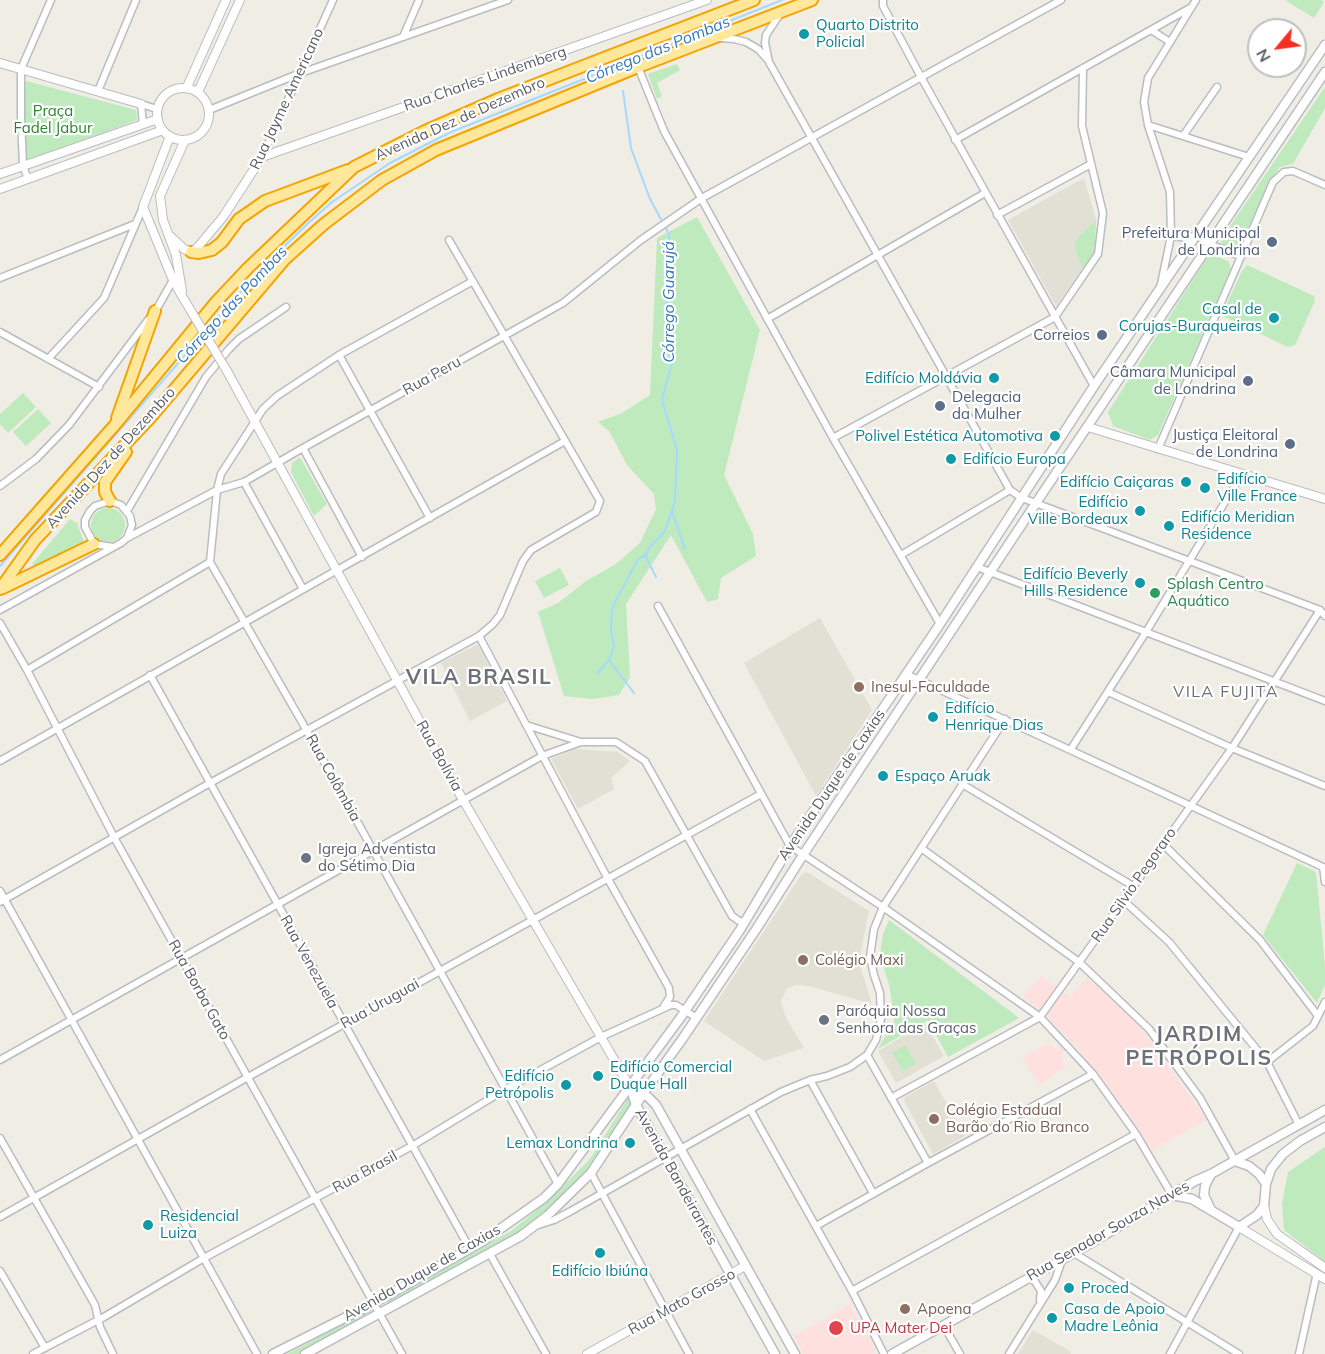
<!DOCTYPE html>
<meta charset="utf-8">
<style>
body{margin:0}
#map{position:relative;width:1325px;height:1354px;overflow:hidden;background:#f0ede4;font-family:Mulish,sans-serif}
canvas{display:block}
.north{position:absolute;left:1247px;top:18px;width:60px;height:60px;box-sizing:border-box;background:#fff;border:2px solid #bebfc2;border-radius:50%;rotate:241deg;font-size:16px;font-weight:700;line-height:24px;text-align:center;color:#5c6066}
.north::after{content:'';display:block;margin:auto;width:21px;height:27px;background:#f92d20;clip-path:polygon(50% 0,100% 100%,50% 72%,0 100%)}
</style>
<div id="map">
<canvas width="1325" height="1354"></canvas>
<div class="north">N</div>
</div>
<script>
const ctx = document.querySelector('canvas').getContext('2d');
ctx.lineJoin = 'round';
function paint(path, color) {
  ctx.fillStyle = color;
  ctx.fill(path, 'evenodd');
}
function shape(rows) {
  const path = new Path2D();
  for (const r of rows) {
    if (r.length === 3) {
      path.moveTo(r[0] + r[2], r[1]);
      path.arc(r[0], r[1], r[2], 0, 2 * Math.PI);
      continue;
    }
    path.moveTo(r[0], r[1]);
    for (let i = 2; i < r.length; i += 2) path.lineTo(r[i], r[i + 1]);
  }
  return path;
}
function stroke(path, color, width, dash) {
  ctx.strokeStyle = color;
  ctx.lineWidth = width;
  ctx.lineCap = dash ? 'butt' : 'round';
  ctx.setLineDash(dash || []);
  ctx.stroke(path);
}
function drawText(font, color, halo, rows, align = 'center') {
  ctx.font = font + ' Mulish,sans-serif';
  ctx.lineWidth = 4.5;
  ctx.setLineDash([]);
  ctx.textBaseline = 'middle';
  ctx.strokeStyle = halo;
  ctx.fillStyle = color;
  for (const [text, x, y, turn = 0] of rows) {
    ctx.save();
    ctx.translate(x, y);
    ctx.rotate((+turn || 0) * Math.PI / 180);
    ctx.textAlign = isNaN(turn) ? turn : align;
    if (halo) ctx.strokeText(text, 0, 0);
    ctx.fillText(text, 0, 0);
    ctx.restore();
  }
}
paint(shape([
 [1084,178,1096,219,1079,236,1074,245,1082,269,1056,306,1008,220],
 [820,618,872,710,816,796,744,663],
 [478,644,507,701,470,721,441,663],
 [575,749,618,752,630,761,611,778,614,789,578,809,551,759],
 [807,872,869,911,861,951,861,969,872,1004,809,986,797,985,787,988,781,1001,785,1016,804,1048,764,1061,704,1021,802,874],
 [925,1023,944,1056,896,1083,878,1051],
 [934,1081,965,1136,933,1154,904,1101,905,1097],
 [1033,1330,1068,1350,1071,1354,1018,1354]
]), '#e2dfd4');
paint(shape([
 [1041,976,1070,997,1087,977,1137,1022,1207,1120,1151,1151,1074,1043,1060,1055,1066,1066,1039,1085,1022,1058,1049,1043,1056,1050,1068,1038,1023,995],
 [850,1304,876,1351,871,1354,803,1354,794,1336]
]), '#fee1df');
paint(shape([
 [1285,0,1321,0,1324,2,1314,18],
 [677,64,680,70,657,83,662,96,657,99,648,74],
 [26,81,136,110,137,120,27,162,23,118],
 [1325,87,1325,108,1293,164,1280,167,1274,175,1237,250,1233,251,1222,246,1221,243,1224,235],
 [697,217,760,330,724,475,753,534,756,556,721,578,718,599,707,602,671,535,626,604,630,677,619,695,593,699,564,696,538,612,558,603,586,581,616,564,640,543,656,509,654,494,627,465,609,431,598,422,622,413,650,395,657,238],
 [1096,219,1095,252,1082,269,1074,245,1079,236],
 [1213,254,1229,262,1231,269,1158,435,1150,440,1113,426,1108,412,1207,258],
 [1247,265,1314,296,1315,301,1295,345,1288,347,1223,316,1223,312,1242,271],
 [23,393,36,407,8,433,0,424,0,414],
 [38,409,51,423,26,446,13,432],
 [299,458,301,459,327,504,314,516,291,472,292,463],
 [108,525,17],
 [70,519,77,523,85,545,36,567,32,564],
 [560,568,569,585,544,598,535,581],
 [1297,863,1316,872,1325,967,1325,985,1317,1003,1263,935],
 [889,920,1019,1018,948,1057,928,1020,878,1049,894,1021,890,989,880,954,883,934],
 [905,1045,916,1064,903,1071,892,1053],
 [630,1095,633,1105,584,1177,564,1196,514,1236,389,1306,386,1300,511,1231,549,1200,590,1159],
 [1325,1147,1325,1262,1284,1230,1282,1204,1288,1172],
 [369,1310,372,1315,301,1354,287,1354]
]), '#bfeabe');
stroke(shape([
 [206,332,257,273,306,225,332,202,390,163,451,132,782,0],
 [672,511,685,549],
 [645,555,656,577],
 [0,566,202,336],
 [609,660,634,693],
 [597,674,609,660,614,646,611,630,612,608,638,559,646,555,649,548,665,531,675,501,677,450,662,400,672,363,666,336,669,234,650,199,631,148,623,91]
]), '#a5d9ff', 2);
const minor = shape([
 [883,0,883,6,921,77,1094,386],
 [780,14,766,35,765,43,769,62,1010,490,1022,498,1320,610,1325,616],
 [1151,30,1170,42],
 [403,37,419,0],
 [721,38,734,39,746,42,758,49,767,59],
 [638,67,664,131,833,438,940,624],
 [98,91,136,0],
 [209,110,298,74,508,0],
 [143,124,141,104,157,109],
 [1148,125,1249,157],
 [1183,136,1217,87],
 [955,140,1190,8],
 [262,157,333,0],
 [28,179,23,166,21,117,21,69,51,0],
 [997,215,1091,164],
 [1171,236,1188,238,1196,235,1209,244,1240,256],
 [0,278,135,224],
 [473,281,339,355,277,396,263,409,221,474,217,490,210,562,307,731,558,1184],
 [1161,284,1171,236,1170,192,1148,125,1144,102,1148,78,1196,0],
 [155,312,173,280],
 [767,319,985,193],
 [0,332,99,387],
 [339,355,430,518],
 [48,359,104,298,143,207],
 [833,438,1055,317,1098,254,1103,213,1082,126,1083,68],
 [303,448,362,557],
 [1158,449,1273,182,1284,172,1293,171,1325,185],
 [244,482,303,589],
 [0,486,36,459,69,425,148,320],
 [127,511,206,377,229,349,239,339,286,307],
 [127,538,217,490,244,482,303,448,563,303,641,240,702,198,1061,0],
 [901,555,1010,490],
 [977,567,1325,701],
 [658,606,790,846,883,907,1040,1017,1093,1074,1136,1134,1172,1195],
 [0,610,121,543,127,538,132,525,130,516,121,505,110,501,95,506,90,511,85,520,85,527,94,544,113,547],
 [0,623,27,670,115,839,402,1354],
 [479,636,608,879,669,988,670,997,664,1006],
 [27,670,210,562],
 [906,674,1325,868],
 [150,675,470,1249],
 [1108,692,1232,748,1325,786],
 [526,725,581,742],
 [1071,749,1146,632,1242,474],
 [0,761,565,441],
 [962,784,1133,886],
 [1163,844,1260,940,1318,1016],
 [921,848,1079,962,1149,1029,1200,1098,1235,1161],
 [1323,867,1325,882],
 [0,891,257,1354],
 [1123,900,1169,942,1267,1062,1299,1125],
 [0,902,210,783,479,636,493,624,500,615,523,561,531,550,596,512,600,501,449,240],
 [867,1055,928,1163],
 [0,1060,542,756,581,742,616,742,645,761,732,916,739,921,745,922],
 [1267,1062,1313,1026,1325,1002],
 [810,1080,873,1193],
 [891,1098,1040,1017,1232,748,1320,610],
 [750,1109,852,1291,884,1354],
 [0,1138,95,1305,100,1327,113,1354],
 [591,1173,689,1354],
 [0,1217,248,1077,761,794],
 [535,1226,554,1220,571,1211,781,1092,810,1080,827,1076,850,1067,867,1055,876,1040,881,1019,880,993,874,975,870,957,874,929,883,907,1005,719],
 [816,1226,928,1163,1093,1074],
 [1074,1253,1239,1354],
 [490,1254,546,1354],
 [0,1271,45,1348],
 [1032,1277,1041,1291,1040,1300],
 [852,1291,1136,1134],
 [944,1326,960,1354],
 [33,1354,104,1317,204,1258,412,1146,506,1089,601,1037,671,1005,676,1005,697,1018],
 [1009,1354,1055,1280,1062,1260],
 [1170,1354,1239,1227],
 [1299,1354,1317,1273]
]);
const tertiary = shape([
 [0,63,141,104],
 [187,87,226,0],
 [183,114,26],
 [198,92,240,0],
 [170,136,143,207,173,280,182,296],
 [0,174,158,119],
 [0,189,163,130],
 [170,236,184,249,191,252,197,248,223,217,262,157,707,0],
 [182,291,176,255,163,220,160,196,185,140],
 [227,371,463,800,630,1087],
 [1088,427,1325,499],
 [1264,1206,1267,1219,1277,1234,1325,1268],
 [1239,1227,1325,1279],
 [587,1354,745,1266]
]);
const secondary = shape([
 [630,1087,648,1097,656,1105,795,1354],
 [630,1087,636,1105,775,1354],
 [1235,1161,1249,1166,1259,1174,1266,1184],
 [1172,1195,1192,1199,1239,1227,1257,1215,1264,1206,1266,1184,1271,1169,1283,1154,1300,1141,1325,1127],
 [1211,1210,1204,1195,1205,1186,1211,1174],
 [273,1354,374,1303,483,1241,544,1198,558,1184,681,1017,740,930,790,846,940,624,1094,386,1325,45],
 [305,1354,521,1236,547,1216,591,1173,643,1094,683,1038,757,928,803,855,1036,503,1325,72],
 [892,1354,1074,1253,1195,1181,1211,1174,1325,1110]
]);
const trunk = shape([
 [191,252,199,253,212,250,222,242,239,219,265,201,348,170],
 [117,418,155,311],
 [110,501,105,492,105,482,126,452],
 [0,555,114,426,216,302,248,268,354,167,425,131,498,99,754,0],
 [3,588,94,544],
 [0,589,35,540,151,417,285,259,324,224,382,180,436,150,638,67,812,0]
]);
stroke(minor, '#b9bcc1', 9);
stroke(tertiary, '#b9bcc1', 10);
stroke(secondary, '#b9bdc3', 11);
stroke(trunk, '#f4a300', 14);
stroke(minor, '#fff', 6);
stroke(tertiary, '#fff', 8);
stroke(secondary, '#fff', 8);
stroke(trunk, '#ffe89b', 10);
const tertiaryBridge = shape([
 [182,296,227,371]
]);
stroke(tertiaryBridge, '#b9bcc1', 10, []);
stroke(tertiaryBridge, '#fff', 8);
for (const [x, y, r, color] of [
 [804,34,6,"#0f9aa8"],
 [1272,242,6,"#5c6f8a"],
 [1274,318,6,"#0f9aa8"],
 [1102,335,6,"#5c6f8a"],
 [994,378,6,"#0f9aa8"],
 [1248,381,6,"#5c6f8a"],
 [940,406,6,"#5c6f8a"],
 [1055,436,6,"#0f9aa8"],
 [1290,444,6,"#5c6f8a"],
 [951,459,6,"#0f9aa8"],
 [1186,482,6,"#0f9aa8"],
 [1205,488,6,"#0f9aa8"],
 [1140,511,6,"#0f9aa8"],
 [1169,526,6,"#0f9aa8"],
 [1140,583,6,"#0f9aa8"],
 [1155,593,6,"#2e9e5b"],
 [859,687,6,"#8d6e63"],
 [933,717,6,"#0f9aa8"],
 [883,776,6,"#0f9aa8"],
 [306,858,6,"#6b7280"],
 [803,960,6,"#8d6e63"],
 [824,1020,6,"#6b7280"],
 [598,1076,6,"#0f9aa8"],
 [566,1085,6,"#0f9aa8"],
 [934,1119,6,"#8d6e63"],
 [630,1143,6,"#0f9aa8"],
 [148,1225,6,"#0f9aa8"],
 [600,1253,6,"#0f9aa8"],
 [1069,1288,6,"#0f9aa8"],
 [905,1309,6,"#8d6e63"],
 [1052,1318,6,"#0f9aa8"],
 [836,1328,8,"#e0444e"]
]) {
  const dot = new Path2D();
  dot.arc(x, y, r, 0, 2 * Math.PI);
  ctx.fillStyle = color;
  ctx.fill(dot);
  stroke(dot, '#fff', 2);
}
drawText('15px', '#0d838f', '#fff', [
 ["Quarto Distrito",816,25],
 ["Policial",816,42],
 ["Casal de",1262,309,"right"],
 ["Corujas-Buraqueiras",1262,326,"right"],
 ["Edifício Moldávia",982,378,"right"],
 ["Polivel Estética Automotiva",1043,436,"right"],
 ["Edifício Europa",963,459],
 ["Edifício",1217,479],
 ["Ville France",1217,496],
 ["Edifício Caiçaras",1174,482,"right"],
 ["Edifício",1128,502,"right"],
 ["Ville Bordeaux",1128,519,"right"],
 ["Edifício Meridian",1181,517],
 ["Residence",1181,534],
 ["Edifício Beverly",1128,574,"right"],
 ["Hills Residence",1128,591,"right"],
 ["Edifício",945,708],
 ["Henrique Dias",945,725],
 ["Espaço Aruak",895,776],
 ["Edifício Comercial",610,1067],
 ["Duque Hall",610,1084],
 ["Edifício",554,1076,"right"],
 ["Petrópolis",554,1093,"right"],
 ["Lemax Londrina",618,1143,"right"],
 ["Residencial",160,1216],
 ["Luiza",160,1233],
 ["Edifício Ibiúna",600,1271,"center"],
 ["Proced",1081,1288],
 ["Casa de Apoio",1064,1309],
 ["Madre Leônia",1064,1326]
], 'left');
drawText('15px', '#5c6066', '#fff', [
 ["Rua Charles Lindemberg",485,79,-19],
 ["Rua Jayme Americano",287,99,-65],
 ["Avenida Dez de Dezembro",460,119,-24],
 ["Rua Peru",432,376,-29],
 ["Avenida Dez de Dezembro",111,458,-48],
 ["Rua Bolívia",439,756,61],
 ["Rua Colômbia",333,778,61],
 ["Avenida Duque de Caxias",832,785,-56],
 ["Rua Silvio Pegoraro",1134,885,-55],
 ["Rua Venezuela",309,962,61],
 ["Rua Borba Gato",199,990,61],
 ["Rua Uruguai",380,1004,-29],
 ["Rua Brasil",365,1172,-29],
 ["Avenida Bandeirantes",676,1177,61],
 ["Rua Senador Souza Naves",1108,1231,-30],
 ["Avenida Duque de Caxias",422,1273,-30],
 ["Rua Mato Grosso",682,1302,-29]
]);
drawText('15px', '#2c842f', '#fff', [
 ["Praça",53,111],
 ["Fadel Jabur",53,128]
]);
drawText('15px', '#4e5e75', '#fff', [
 ["Prefeitura Municipal",1260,233],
 ["de Londrina",1260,250],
 ["Correios",1090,335],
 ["Câmara Municipal",1236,372],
 ["de Londrina",1236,389],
 ["Delegacia",952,397,"left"],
 ["da Mulher",952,414,"left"],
 ["Justiça Eleitoral",1278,435],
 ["de Londrina",1278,452]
], 'right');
drawText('15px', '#27864d', '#fff', [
 ["Splash Centro",1167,584],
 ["Aquático",1167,601]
], 'left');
drawText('15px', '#785e54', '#fff', [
 ["Inesul-Faculdade",871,687],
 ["Colégio Maxi",815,960],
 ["Colégio Estadual",946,1110],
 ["Barão do Rio Branco",946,1127],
 ["Apoena",917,1309]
], 'left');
drawText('15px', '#5b616d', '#fff', [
 ["Igreja Adventista",318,849],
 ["do Sétimo Dia",318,866],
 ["Paróquia Nossa",836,1011],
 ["Senhora das Graças",836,1028]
], 'left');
drawText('15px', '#be3a42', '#fff', [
 ["UPA Mater Dei",850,1328]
], 'left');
drawText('italic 16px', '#377abb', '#fff', [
 ["Córrego das Pombas",658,50,-22],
 ["Córrego Guarujá",669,302,-90],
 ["Córrego das Pombas",232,305,-47]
]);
ctx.letterSpacing = '1.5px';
drawText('16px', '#6d7278', '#fff', [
 ["VILA FUJITA",1226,692]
]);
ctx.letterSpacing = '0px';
ctx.letterSpacing = '1.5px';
drawText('bold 21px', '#6d7278', '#fff', [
 ["VILA BRASIL",479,678],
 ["JARDIM",1199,1035],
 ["PETRÓPOLIS",1199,1059]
]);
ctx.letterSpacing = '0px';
</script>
